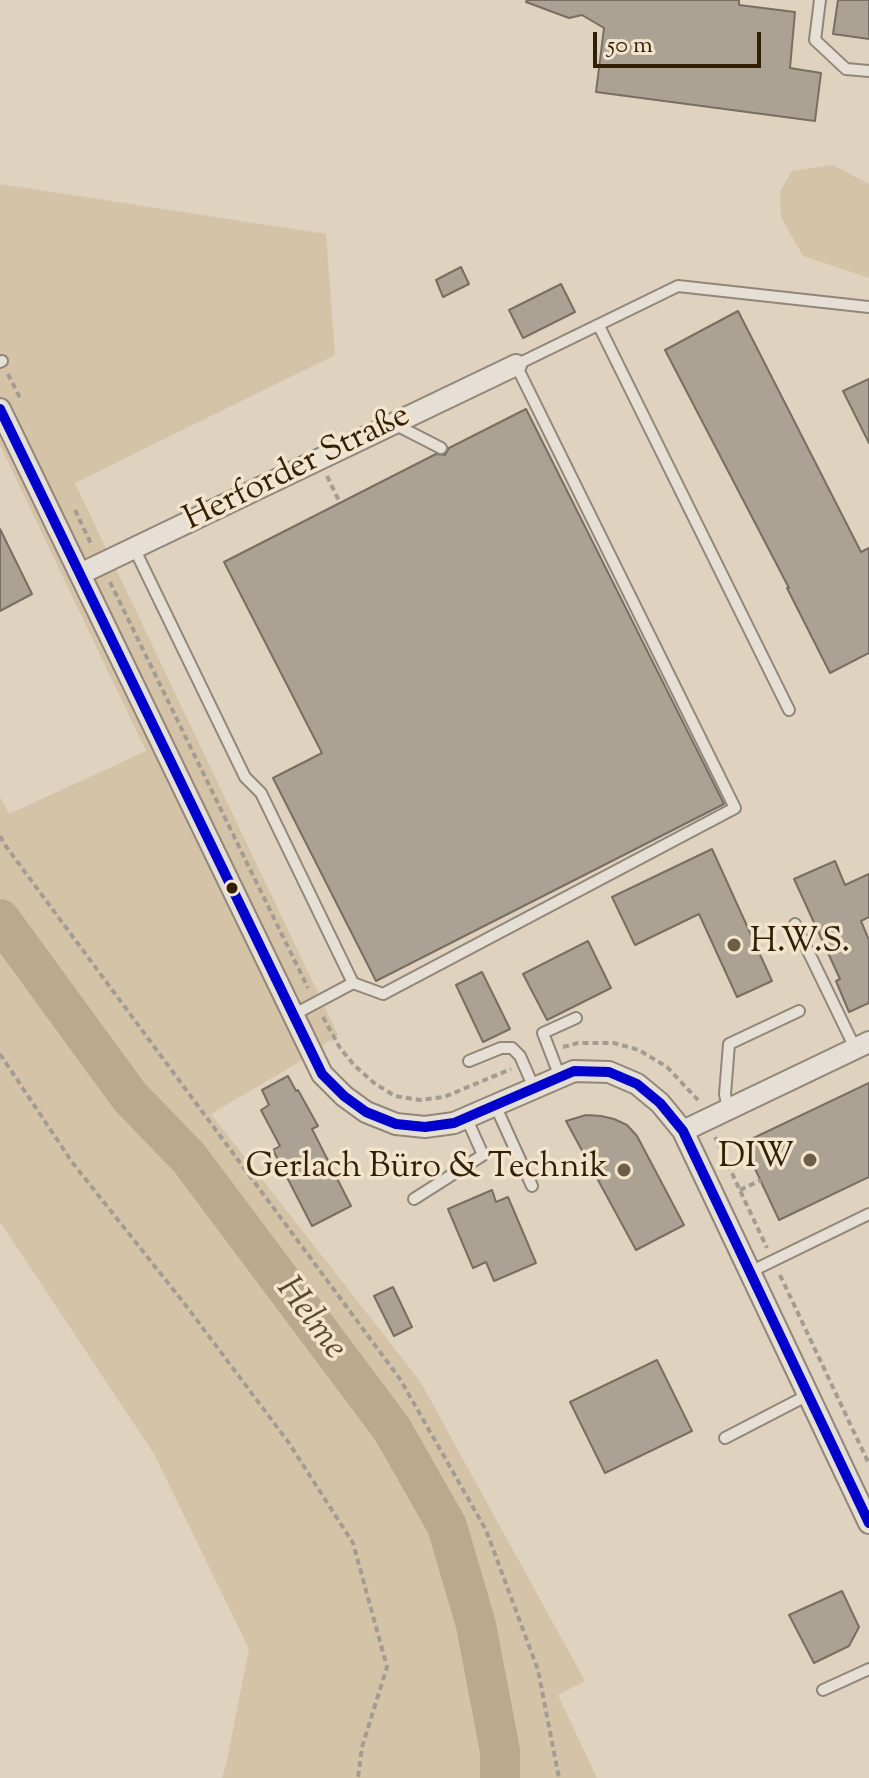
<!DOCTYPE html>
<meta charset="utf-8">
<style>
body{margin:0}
#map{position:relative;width:869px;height:1778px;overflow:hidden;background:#dfd2bf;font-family:"Sorts Mill Goudy",serif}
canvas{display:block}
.scale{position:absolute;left:593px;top:32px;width:168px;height:36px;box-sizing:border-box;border:4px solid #311f06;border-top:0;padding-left:10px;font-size:24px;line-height:28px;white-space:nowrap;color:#311f06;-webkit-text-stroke:6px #f3e4cd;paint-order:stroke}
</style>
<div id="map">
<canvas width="869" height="1778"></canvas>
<div class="scale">50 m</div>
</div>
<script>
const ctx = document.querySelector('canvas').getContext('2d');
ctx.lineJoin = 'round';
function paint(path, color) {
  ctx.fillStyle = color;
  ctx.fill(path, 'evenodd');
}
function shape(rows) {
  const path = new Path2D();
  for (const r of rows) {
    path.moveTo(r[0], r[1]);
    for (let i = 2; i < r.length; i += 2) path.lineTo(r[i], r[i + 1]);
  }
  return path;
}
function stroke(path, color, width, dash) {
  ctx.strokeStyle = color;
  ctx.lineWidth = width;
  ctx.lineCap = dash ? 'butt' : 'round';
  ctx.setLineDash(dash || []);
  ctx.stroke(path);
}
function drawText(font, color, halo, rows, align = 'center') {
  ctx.font = font + ' "Sorts Mill Goudy",serif';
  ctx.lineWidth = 7;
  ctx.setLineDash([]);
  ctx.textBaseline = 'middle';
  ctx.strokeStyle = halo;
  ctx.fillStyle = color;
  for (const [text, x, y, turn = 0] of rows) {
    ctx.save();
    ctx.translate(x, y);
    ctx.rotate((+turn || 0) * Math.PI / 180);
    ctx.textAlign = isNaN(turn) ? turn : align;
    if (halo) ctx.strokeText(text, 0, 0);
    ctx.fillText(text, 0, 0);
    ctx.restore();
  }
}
paint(shape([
 [833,165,869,184,869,278,803,256,781,217,780,191,792,171],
 [0,184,326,234,335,355,75,483,338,1035,299,1062,211,1114,420,1381,585,1681,558,1695,597,1778,222,1778,226,1765,249,1649,154,1454,0,1222,0,797,9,814,146,751,0,445]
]), '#d5c3a8');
stroke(shape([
 [0,919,130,1097,189,1158,392,1429,447,1526,476,1625,500,1751,500,1778]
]), '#bba98d', 40);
const building = shape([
 [527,0,739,0,739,5,795,12,790,68,821,73,815,121,596,92,604,28,582,15,569,18,526,2,527,0],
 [838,0,869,0,869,39,833,34,838,0],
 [461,267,469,284,443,297,436,280,461,267],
 [561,284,575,312,523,338,509,310,561,284],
 [738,311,861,552,869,548,869,653,830,673,787,588,789,588,665,350,738,311],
 [869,379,869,443,843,391,869,379],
 [526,409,724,804,376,981,273,778,322,753,224,562,436,454,445,455,449,448,526,409],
 [0,529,32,594,0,611,0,529],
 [712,849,772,981,737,997,699,914,635,945,612,897,712,849],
 [835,861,845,885,869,874,869,917,861,921,869,940,869,1003,849,1012,836,981,840,979,794,879,835,861],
 [588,941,611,988,547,1020,523,974,588,941],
 [482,972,510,1029,483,1042,456,985,482,972],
 [288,1076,296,1091,298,1090,318,1126,312,1129,351,1206,312,1226,273,1150,280,1146,261,1110,269,1105,262,1090,288,1076],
 [869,1083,869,1177,779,1220,743,1143,869,1083],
 [586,1115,601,1116,614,1119,627,1125,637,1136,684,1225,636,1250,566,1121,586,1115],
 [492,1190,496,1202,508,1197,536,1263,494,1281,486,1262,473,1268,448,1209,492,1190],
 [393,1287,412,1327,394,1336,374,1296,393,1287],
 [657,1360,692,1431,605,1473,570,1402,657,1360],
 [842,1591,859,1627,849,1646,814,1663,789,1615,842,1591]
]);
paint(building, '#aba294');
stroke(building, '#786e61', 2);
const lane = shape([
 [820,0,815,40,846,69,869,71],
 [599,326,789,710],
 [0,362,2,361],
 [396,425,441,448],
 [134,548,245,777,261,793,353,983,383,994,735,808,516,365,678,286,869,307],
 [795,924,855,1048],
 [293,1015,353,983],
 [469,1061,501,1048,512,1048,520,1056,534,1088],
 [560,1077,543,1033,576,1018],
 [495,1105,532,1186],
 [728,1110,725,1094,729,1044,799,1011],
 [414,1199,483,1155,466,1117],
 [750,1272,869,1214],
 [725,1438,808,1395],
 [823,1690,869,1669]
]);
const street = shape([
 [0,409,322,1074,344,1096,366,1112,396,1124,425,1127,454,1123,574,1071,609,1072,637,1084,660,1103,683,1131,869,1523],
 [80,574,516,365],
 [683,1131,869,1042]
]);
stroke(lane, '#918779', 14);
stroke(street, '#918779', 24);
stroke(shape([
 [8,374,20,398],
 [327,476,340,503],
 [75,510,92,546],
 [110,582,308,988],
 [0,836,5,845,400,1379,486,1530,538,1670,559,1778],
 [323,1017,340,1048,354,1065,374,1083,395,1096,420,1100,444,1097,511,1069],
 [563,1047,578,1043,614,1043,639,1050,667,1067,698,1100],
 [0,1054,72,1162,184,1303,289,1443,353,1543,387,1667,362,1747,358,1778],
 [715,1137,767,1248],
 [740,1190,761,1180],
 [780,1275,869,1464]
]), '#a39c92', 4, [6, 4]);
stroke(lane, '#e6dfd5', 10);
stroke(street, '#e6dfd5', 20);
stroke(shape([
 [0,409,322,1074,344,1096,366,1112,396,1124,425,1127,454,1123,574,1071,609,1072,637,1084,660,1103,683,1131,869,1523]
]), '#0000cd', 10);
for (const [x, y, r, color] of [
 [232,888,7,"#311f06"],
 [734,945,8,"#6e5e47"],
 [810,1160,8,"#6e5e47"],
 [624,1170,8,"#6e5e47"]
]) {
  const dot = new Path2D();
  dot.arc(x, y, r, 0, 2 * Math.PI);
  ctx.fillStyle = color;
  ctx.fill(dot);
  stroke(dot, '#f3e4cd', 3);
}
drawText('34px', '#311f06', '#f3e4cd', [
 ["Herforder Straße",298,470,-26]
]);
drawText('34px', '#311f06', '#f3e4cd', [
 ["H.W.S.",750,945,"left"],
 ["DIW",794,1160],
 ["Gerlach Büro & Technik",608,1170]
], 'right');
drawText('italic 36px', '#5c492e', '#f3e4cd', [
 ["Helme",309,1320,53]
]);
</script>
